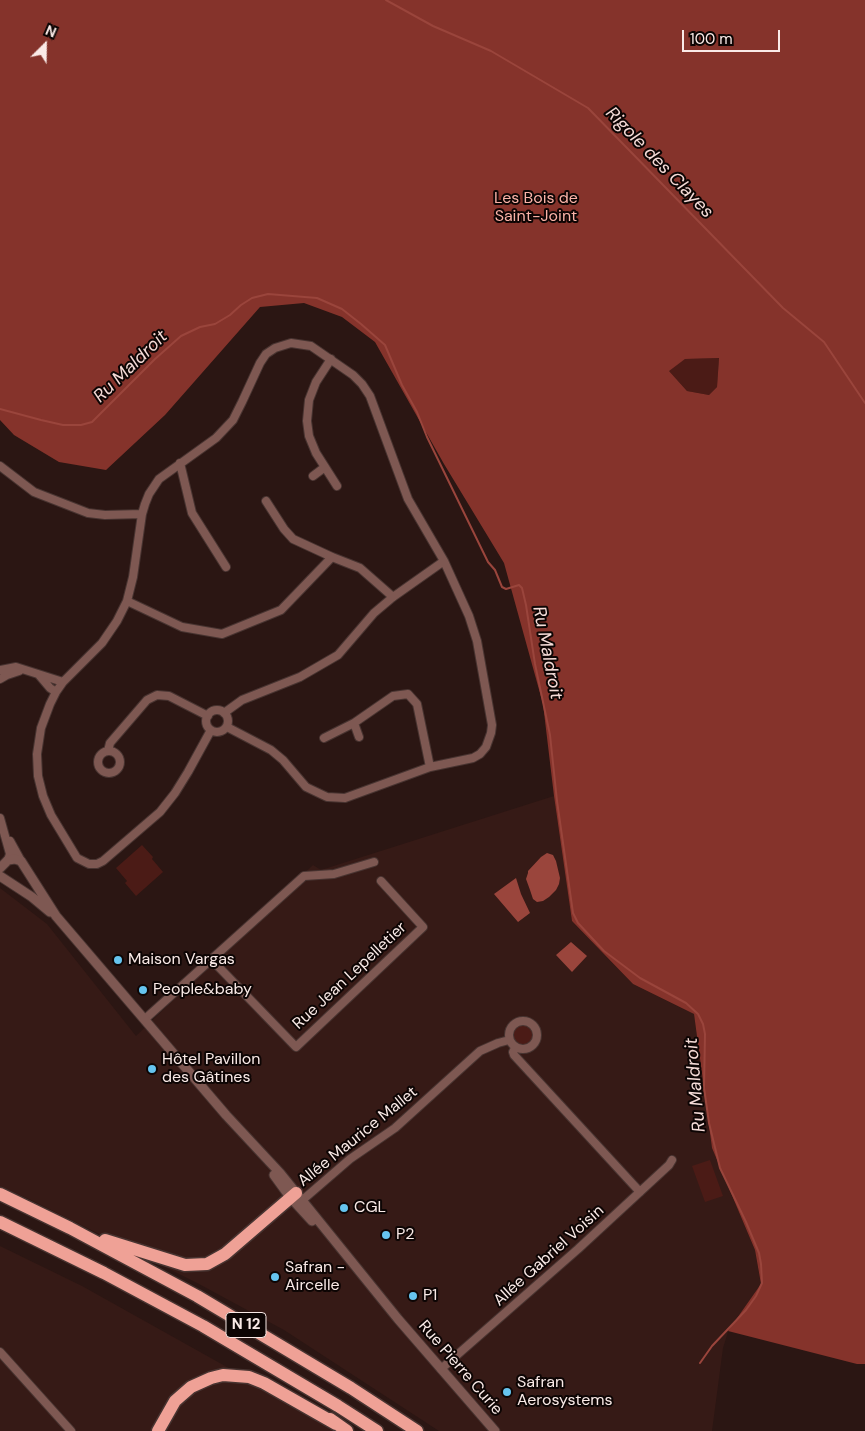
<!DOCTYPE html>
<meta charset="utf-8">
<style>
body{margin:0}
#map{position:relative;width:865px;height:1431px;overflow:hidden;background:#2b1613;font-family:"DM Sans",sans-serif}
canvas{display:block}
.north{position:absolute;left:20px;top:20px;width:50px;height:50px;-webkit-text-stroke:4px #0d0504;paint-order:stroke;rotate:23deg;font-size:14px;font-weight:700;line-height:20px;text-align:center;color:#faeae7}
.north::after{content:'';display:block;margin:auto;width:18px;height:22px;background:#faeae7;clip-path:polygon(50% 0,100% 100%,50% 72%,0 100%)}
.scale{position:absolute;left:682px;top:30px;width:98px;height:22px;box-sizing:border-box;border:2px solid #faeae7;border-top:0;padding-left:6px;font-size:15px;line-height:18px;white-space:nowrap;color:#faeae7;-webkit-text-stroke:4px #0d0504;paint-order:stroke}
</style>
<div id="map">
<canvas width="865" height="1431"></canvas>
<div class="north">N</div>
<div class="scale">100 m</div>
</div>
<script>
const ctx = document.querySelector('canvas').getContext('2d');
ctx.lineJoin = 'round';
function paint(path, color) {
  ctx.fillStyle = color;
  ctx.fill(path, 'evenodd');
}
function shape(rows) {
  const path = new Path2D();
  for (const r of rows) {
    if (r.length === 3) {
      path.moveTo(r[0] + r[2], r[1]);
      path.arc(r[0], r[1], r[2], 0, 2 * Math.PI);
      continue;
    }
    path.moveTo(r[0], r[1]);
    for (let i = 2; i < r.length; i += 2) path.lineTo(r[i], r[i + 1]);
  }
  return path;
}
function stroke(path, color, width, dash) {
  ctx.strokeStyle = color;
  ctx.lineWidth = width;
  ctx.lineCap = dash ? 'butt' : 'round';
  ctx.setLineDash(dash || []);
  ctx.stroke(path);
}
function drawText(font, color, halo, rows, align = 'center') {
  ctx.font = font + ' "DM Sans",sans-serif';
  ctx.lineWidth = 4;
  ctx.setLineDash([]);
  ctx.textBaseline = 'middle';
  ctx.strokeStyle = halo;
  ctx.fillStyle = color;
  for (const [text, x, y, turn = 0] of rows) {
    ctx.save();
    ctx.translate(x, y);
    ctx.rotate((+turn || 0) * Math.PI / 180);
    ctx.textAlign = isNaN(turn) ? turn : align;
    if (halo) ctx.strokeText(text, 0, 0);
    ctx.fillText(text, 0, 0);
    ctx.restore();
  }
}
paint(shape([
 [554,796,572,921,633,984,694,1014,712,1148,755,1250,761,1285,728,1332,723,1348,712,1431,439,1431,284,1330,199,1284,35,1202,0,1186,0,888,47,924,136,1036,313,865,321,870],
 [0,1246,82,1286,277,1395,333,1431,0,1431]
]), '#361a16');
paint(shape([
 [719,358,717,387,709,395,687,391,668,370,685,359],
 [142,845,153,857,152,859,163,872,136,896,125,883,127,881,116,868],
 [523,1035,11],
 [710,1160,723,1196,705,1202,692,1166]
]), '#4b1b16');
paint(shape([
 [0,0,865,0,865,1364,857,1364,728,1331,761,1284,755,1250,712,1148,694,1014,633,984,572,921,554,796,543,704,504,563,444,464,375,342,342,317,304,303,260,307,165,415,106,470,59,462,14,435,0,420],
 [719,358,717,387,709,395,687,391,669,371,685,359]
]), '#85332b');
paint(shape([
 [547,853,553,855,556,861,560,878,559,884,556,890,549,897,543,901,537,902,533,899,530,890,526,879,528,873,528,871,541,857],
 [516,878,521,894,530,913,518,922,494,894],
 [571,942,587,956,572,972,556,955]
]), '#9a453c');
stroke(shape([
 [386,0,433,26,491,51,588,108,783,308,824,342,865,403],
 [0,409,41,420,63,425,81,425,92,422,155,359,181,336,200,327,215,324,230,315,241,305,252,298,268,294,317,298,342,309,361,324,385,345,402,385,417,412,427,437,488,562,495,570,502,587,506,589,519,585,522,588,526,605,535,664,550,735,557,801,573,913,578,923,604,951,640,978,686,1003,698,1014,703,1024,705,1034,704,1088,709,1123,720,1168,746,1222,759,1253,761,1264,762,1283,756,1296,746,1310,712,1346,700,1363]
]), '#9a453c', 2);
const minor = shape([
 [331,359,316,382,309,400,307,421,309,436,316,453,337,486],
 [180,463,192,513,226,567],
 [0,466,34,492,88,513,105,515,142,514],
 [313,476,325,467],
 [266,501,284,529,293,539,332,557,360,568,393,597],
 [127,601,182,627,222,634,281,610,332,557],
 [0,670,16,667,63,682],
 [39,675,50,688,56,692],
 [0,679,7,675,19,671],
 [217,721,11],
 [224,713,242,700,300,677,338,655,374,613,393,597,444,561],
 [354,723,359,737],
 [211,730,188,772,175,793,160,812,103,861,97,864,89,864,77,858,51,815,43,796,38,776,37,754,41,728,50,704,56,692,63,682,102,643,117,621,127,601,133,577,142,514,145,504,149,494,159,479,216,438,233,420,242,402,260,363,266,354,275,348,291,343,311,346,353,375,362,384,370,396,408,499,444,561,469,616,477,641,492,725,491,733,486,747,480,754,473,758,430,767,345,798,327,797,306,787,283,760,271,750,227,727],
 [324,738,354,723,393,696,408,694,417,704,430,767],
 [108,751,110,743,147,700,157,695,169,696,208,716],
 [109,762,11],
 [0,818,10,854,8,860],
 [10,841,21,861],
 [211,959,296,1047,423,927,381,881],
 [145,1019,304,876,334,874,374,862],
 [523,1035,14],
 [515,1048,513,1052,514,1055,640,1192],
 [299,1203,350,1159,395,1128,480,1051,498,1043,509,1040],
 [0,1352,71,1431],
 [441,1369,578,1249,669,1165,672,1160]
]);
const tertiary = shape([
 [0,868,8,860,15,859,21,861,56,916,226,1115,280,1173,398,1319,495,1431],
 [0,876,32,897,50,912],
 [274,1175,290,1197,312,1221]
]);
const trunk = shape([
 [0,1194,70,1228,197,1296,351,1388,417,1431],
 [0,1222,104,1273,203,1326,338,1406,377,1431],
 [105,1240,185,1265,207,1264,225,1254,296,1193],
 [330,1419,347,1431],
 [158,1431,175,1401,191,1387,211,1378,223,1375,249,1377,264,1383,336,1424]
]);
stroke(minor, '#483431', 10);
stroke(tertiary, '#483431', 11);
stroke(trunk, '#483431', 15);
stroke(minor, '#7e5852', 8);
stroke(tertiary, '#7e5852', 9);
stroke(trunk, '#efa196', 12);
for (const [x, y, r, color] of [
 [118,960,5,"#66c4ef"],
 [143,990,5,"#66c4ef"],
 [152,1069,5,"#66c4ef"],
 [344,1208,5,"#66c4ef"],
 [386,1235,5,"#66c4ef"],
 [275,1277,5,"#66c4ef"],
 [413,1296,5,"#66c4ef"],
 [507,1392,5,"#66c4ef"]
]) {
  const dot = new Path2D();
  dot.arc(x, y, r, 0, 2 * Math.PI);
  ctx.fillStyle = color;
  ctx.fill(dot);
  stroke(dot, '#0d0504', 2);
}
for (const [x, y, w] of [
 [246,1325,40]
]) {
  const box = new Path2D();
  box.roundRect(x - w / 2, y - 12.5, w, 25, 4);
  ctx.fillStyle = '#0d0504';
  ctx.fill(box);
  stroke(box, '#faeae7', 1);
}
drawText('bold 15px', '#faeae7', null, [
 ["N 12",246,1325]
]);
drawText('16px', '#fbb3a8', '#0d0504', [
 ["Les Bois de",536,199],
 ["Saint-Joint",536,217]
]);
drawText('16px', '#faeae7', '#0d0504', [
 ["Maison Vargas",128,960],
 ["People&baby",153,990],
 ["Hôtel Pavillon",162,1060],
 ["des Gâtines",162,1078],
 ["CGL",354,1208],
 ["P2",396,1235],
 ["Safran -",285,1268],
 ["Aircelle",285,1286],
 ["P1",423,1296],
 ["Safran",517,1383],
 ["Aerosystems",517,1401]
], 'left');
drawText('16px', '#faeae7', '#0d0504', [
 ["Rue Jean Lepelletier",350,976,-43],
 ["Allée Maurice Mallet",358,1137,-39],
 ["Allée Gabriel Voisin",549,1256,-42],
 ["Rue Pierre Curie",460,1368,49]
]);
drawText('italic 18px', '#f5dbd7', '#0d0504', [
 ["Rigole des Clayes",659,163,46],
 ["Ru Maldroit",131,367,-44],
 ["Ru Maldroit",547,653,79],
 ["Ru Maldroit",696,1085,-95]
]);
</script>
